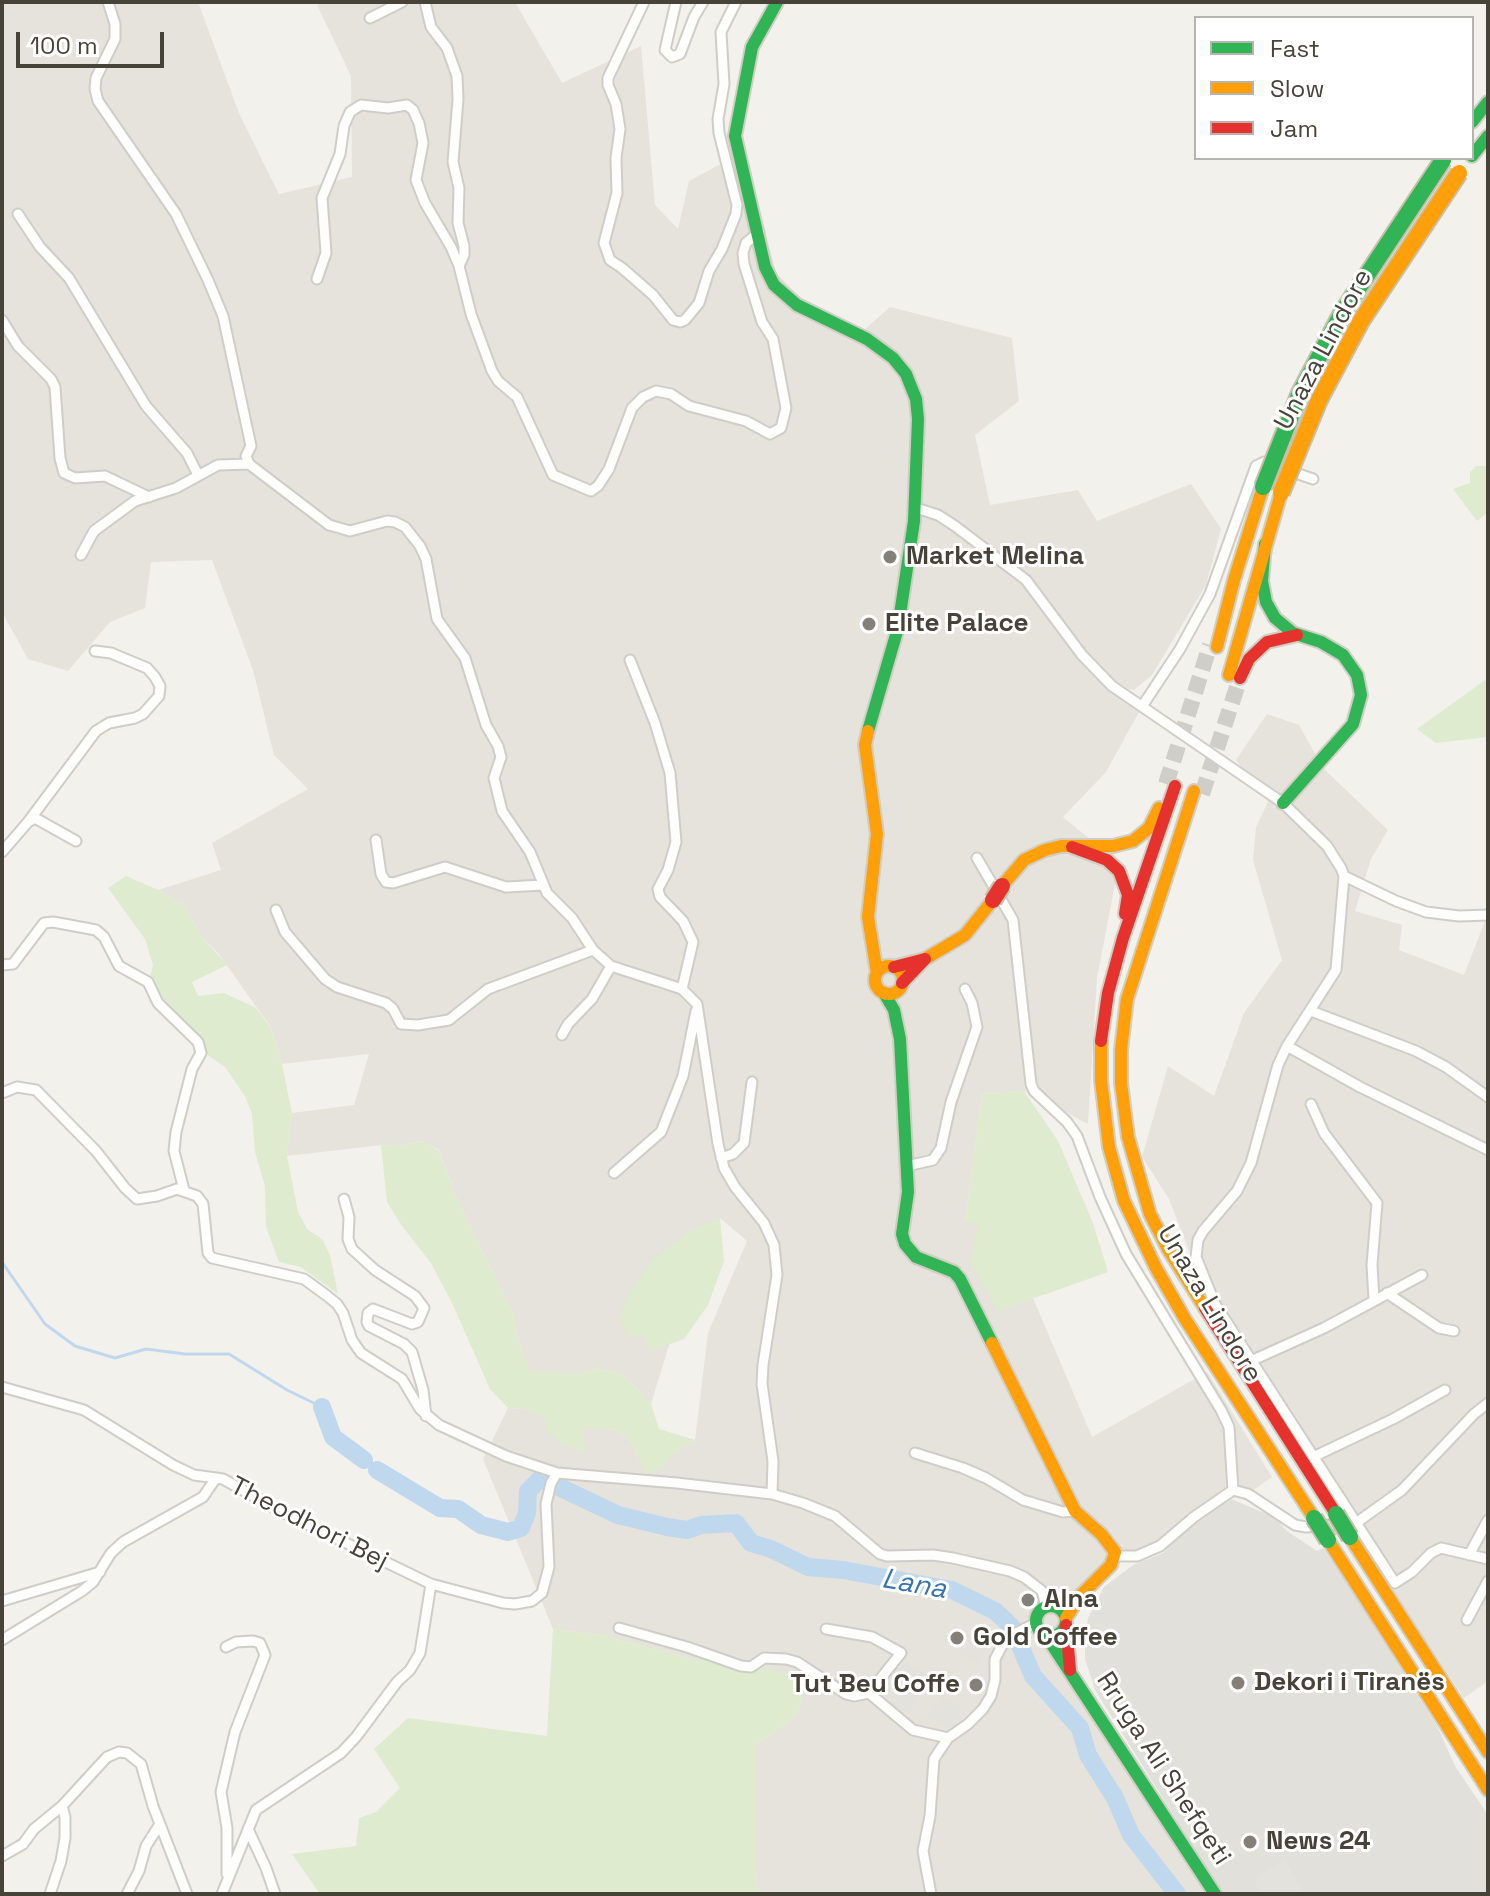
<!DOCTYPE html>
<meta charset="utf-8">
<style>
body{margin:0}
#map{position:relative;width:1490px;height:1896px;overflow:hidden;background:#f2f1ec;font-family:"Space Grotesk",sans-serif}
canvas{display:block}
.frame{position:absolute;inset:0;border:4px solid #484339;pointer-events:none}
.legend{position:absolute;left:1194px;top:16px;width:280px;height:144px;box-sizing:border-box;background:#fff;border:2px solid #b6b4b0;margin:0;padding:10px 14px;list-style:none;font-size:24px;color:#484339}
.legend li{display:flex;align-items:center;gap:16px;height:40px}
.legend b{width:40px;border:2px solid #b6b4b0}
.scale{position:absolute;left:16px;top:32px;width:148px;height:36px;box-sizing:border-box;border:4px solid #484339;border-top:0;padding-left:10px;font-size:24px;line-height:28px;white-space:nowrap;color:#484339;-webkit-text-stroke:6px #fff;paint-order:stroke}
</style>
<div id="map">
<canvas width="1490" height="1896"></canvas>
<div class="frame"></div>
<ul class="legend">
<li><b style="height:10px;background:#30b455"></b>Fast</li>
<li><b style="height:10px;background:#ff9f0a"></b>Slow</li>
<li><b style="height:10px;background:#e5322d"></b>Jam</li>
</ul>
<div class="scale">100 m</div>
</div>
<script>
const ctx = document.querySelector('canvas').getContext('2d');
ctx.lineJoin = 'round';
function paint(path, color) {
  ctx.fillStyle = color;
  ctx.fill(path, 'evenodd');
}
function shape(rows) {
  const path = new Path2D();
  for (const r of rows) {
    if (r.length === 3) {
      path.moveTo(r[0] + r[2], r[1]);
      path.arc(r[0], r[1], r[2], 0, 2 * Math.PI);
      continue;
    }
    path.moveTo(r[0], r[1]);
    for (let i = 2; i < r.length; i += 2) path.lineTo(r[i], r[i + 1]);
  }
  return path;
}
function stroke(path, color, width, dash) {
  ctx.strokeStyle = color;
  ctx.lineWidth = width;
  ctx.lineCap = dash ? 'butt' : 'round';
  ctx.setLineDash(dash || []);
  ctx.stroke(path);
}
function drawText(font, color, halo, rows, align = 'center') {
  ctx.font = font + ' "Space Grotesk",sans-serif';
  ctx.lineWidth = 6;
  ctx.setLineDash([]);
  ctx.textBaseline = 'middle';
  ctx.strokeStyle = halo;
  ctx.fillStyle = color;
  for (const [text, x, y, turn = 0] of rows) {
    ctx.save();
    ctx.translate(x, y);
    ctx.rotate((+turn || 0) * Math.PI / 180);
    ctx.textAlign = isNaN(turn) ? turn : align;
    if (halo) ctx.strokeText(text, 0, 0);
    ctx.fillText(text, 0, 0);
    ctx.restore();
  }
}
paint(shape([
 [2,2,198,2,239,113,279,194,352,177,351,76,317,5,327,2,515,2,562,83,641,46,655,205,678,229,689,181,745,151,776,273,800,297,864,330,890,307,1012,338,1019,401,975,435,990,505,1078,490,1097,521,1191,484,1221,529,1206,585,1152,675,1134,690,1115,686,1143,705,1106,772,1063,817,1119,863,1097,978,1088,1124,1024,1091,982,1093,965,1222,979,1222,998,1310,1033,1298,1092,1437,1207,1372,1272,1477,1248,1494,1233,1491,1160,1546,1115,1556,1066,1618,1070,1670,1215,1894,759,1894,756,1875,756,1745,797,1715,803,1692,793,1679,692,1659,605,1636,553,1629,483,1459,508,1408,525,1409,581,1427,615,1430,629,1439,640,1460,663,1468,671,1455,695,1440,708,1333,747,1241,720,1218,687,1233,642,1335,650,1351,670,1342,651,1404,624,1375,597,1368,581,1374,530,1372,519,1342,514,1316,457,1198,439,1150,422,1141,398,1146,381,1145,287,1156,292,1113,354,1105,369,1054,282,1064,270,1026,218,953,202,937,185,906,158,890,221,870,212,843,308,789,274,755,253,670,212,560,151,562,145,608,110,622,68,671,28,659,2,612],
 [1267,714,1299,725,1323,768,1388,830,1371,859,1355,911,1402,925,1399,950,1464,975,1485,921,1488,923,1488,1681,1464,1698,1384,1578,1357,1530,1211,1308,1169,1199,1142,1157,1168,1066,1214,1096,1244,1013,1282,960,1253,860,1256,827,1268,802,1236,760]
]), '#e5e3db');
paint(shape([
 [1231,1499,1274,1517,1287,1531,1317,1551,1323,1548,1351,1590,1437,1726,1455,1766,1488,1815,1488,1894,1223,1894,1095,1690,1085,1659,1085,1636,1088,1618,1104,1587,1133,1565,1163,1553,1182,1533]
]), '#e2e0db');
paint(shape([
 [1476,466,1488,466,1488,512,1477,521,1453,489,1470,483,1470,472],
 [1488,678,1488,737,1436,743,1417,729],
 [126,876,158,890,185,906,202,937,227,965,192,982,198,996,224,993,256,1008,270,1027,282,1064,292,1113,287,1156,298,1212,307,1229,322,1239,330,1255,338,1294,301,1267,279,1262,266,1227,265,1186,255,1152,252,1114,245,1096,225,1067,196,1047,149,1001,148,985,153,965,145,939,108,888],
 [1024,1091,1058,1141,1093,1223,1108,1272,998,1311,970,1263,979,1223,965,1222,982,1093],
 [423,1141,439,1151,457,1198,514,1316,519,1342,530,1371,581,1374,597,1368,624,1375,651,1404,659,1429,695,1440,671,1455,663,1468,644,1474,640,1460,629,1439,615,1430,582,1428,586,1453,562,1445,547,1431,544,1417,525,1409,508,1408,490,1389,453,1305,431,1263,402,1226,387,1202,381,1145,398,1146],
 [720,1217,724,1261,708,1305,684,1339,650,1351,642,1335,629,1337,619,1319,628,1294,652,1260,687,1233],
 [553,1629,605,1636,692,1659,777,1671,793,1679,803,1692,797,1715,756,1745,756,1875,759,1894,320,1894,292,1854,356,1846,359,1818,376,1812,400,1788,374,1749,408,1718,547,1736]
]), '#deebce');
paint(shape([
 [976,1627,991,1636,980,1665,960,1653],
 [897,1658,930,1676,919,1698,901,1721,869,1693],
 [942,1695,964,1711,949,1730,926,1717],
 [1285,1860,1303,1892,1261,1894,1253,1879]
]), '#e4e2dd');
stroke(shape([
 [2,1262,45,1324,75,1346,115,1358,146,1349,185,1354,229,1354,287,1390,322,1407]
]), '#c0d8ed', 3);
stroke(shape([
 [322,1407,333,1437,364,1460],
 [377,1470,440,1508,458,1509,481,1525,508,1532,521,1528,527,1513,528,1491,540,1479,543,1480],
 [559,1487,618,1515,667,1527,687,1530,701,1525,736,1523,751,1543,771,1549,808,1567,843,1570,952,1590,995,1611,1012,1627,1033,1676,1080,1728,1088,1755,1115,1798,1131,1835,1177,1894]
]), '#c0d8ed', 18);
stroke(shape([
 [1166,784,1210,645],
 [1202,794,1240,678]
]), '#d0cec8', 16, [16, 8]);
const street = shape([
 [108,2,115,24,115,39,96,78,95,89,98,101,176,214,208,280,223,316,251,446,246,456,249,464,329,525,350,531,387,521,395,522,405,527,420,546,426,559,437,619,465,658,486,725,498,746,501,757,494,778,502,811,530,852,547,893,572,918,593,950,611,966,682,989,697,1004,718,1144,724,1168,735,1187,764,1223,774,1245,777,1275,763,1365,762,1384,773,1461,772,1494],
 [425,2,431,27,447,48,457,76,458,99,453,162,459,188,458,223,464,246,464,255,459,266],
 [644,2,608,78,608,85,616,104,620,129,616,158,617,193,604,243,610,260,622,268,653,295,673,320,680,322,685,320,699,303,709,271,722,249,736,214,737,205,719,133,718,119,724,84,721,32,736,2],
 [676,2,665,50,672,57,680,54,694,17,703,2],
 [370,18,402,2],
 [18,214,40,247,69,278,146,406,187,453,198,475],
 [317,279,326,253,322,198,340,154,344,126,350,112,361,105,388,108,407,105,413,110,419,123,423,143,416,180,425,203,451,247,459,266,471,314,492,371,498,381,517,397,553,475,591,491,598,486,609,469,632,408,643,397,656,391,671,394,689,406,746,421,770,434,781,428,786,408,773,339,762,322,744,264,743,253,746,243,759,232],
 [2,320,18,346,51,379,55,387,60,458,64,473,75,478,105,476,149,497],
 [916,508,938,515,955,526,1026,580,1082,655,1112,686,1283,803,1327,846,1341,868,1344,876,1336,970,1287,1046,1278,1065,1251,1163,1237,1191,1203,1231,1198,1240,1196,1257,1215,1304,1395,1583,1412,1572,1431,1553,1441,1548,1488,1559],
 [81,555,94,531,135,501,176,488,218,465,249,464],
 [630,660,655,723,670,773,676,842,668,870,658,889,660,897,683,921,693,942,682,989],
 [1143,705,1180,649,1210,594,1256,466,1264,462,1313,479],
 [28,822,96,731,109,723,135,718,143,714,159,696,160,686,155,677,147,668,111,653,95,651],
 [376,840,381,874,386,882,393,883,445,867,506,887,544,885],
 [2,852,28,822,35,818,76,841],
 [977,858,1013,920,1031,1084,1034,1091,1067,1122,1077,1136,1100,1197,1126,1254,1221,1410,1229,1427,1233,1490],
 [1344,876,1396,901,1426,912,1459,916,1488,915],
 [276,910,285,932,325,979,337,987,386,1003,393,1009,401,1024,418,1025,449,1020,488,989,593,950],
 [2,965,13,964,44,923,53,922,96,930,104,937,119,966,148,982,158,1003,198,1042,201,1053,192,1069,176,1132,174,1151,184,1190],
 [1311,1011,1416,1051,1446,1067,1488,1097],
 [562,1035,568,1024,592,999,611,966],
 [1287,1046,1360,1087,1488,1150],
 [2,1093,17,1087,36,1090,96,1151,125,1188,137,1199,157,1196,177,1189,197,1196,203,1204,208,1253,212,1258,304,1279,326,1295,337,1304,343,1313,352,1340,361,1353,402,1379,420,1409,439,1425,506,1456,557,1473,677,1483,772,1494,803,1503,835,1516,880,1554,887,1556,933,1555,953,1558,1010,1571,1024,1577,1042,1591,1046,1606],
 [1311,1104,1324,1133,1377,1203,1372,1265,1374,1300],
 [721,1158,733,1154,744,1143,752,1082],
 [907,1166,933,1160,941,1148,951,1102,977,1027,972,1003,965,989],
 [614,1173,661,1132,683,1076,696,1011],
 [344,1199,349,1217,348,1239,352,1249,375,1270,415,1296,424,1308,418,1322,412,1324,373,1309,368,1313,367,1322,369,1326,404,1344,412,1352,423,1390,426,1416],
 [1387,1293,1439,1328,1454,1331],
 [1253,1360,1324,1328,1422,1275],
 [2,1387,84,1410,173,1465,194,1475,223,1479,284,1513,431,1584,503,1603,515,1604,532,1601,542,1593,549,1567,546,1504,551,1483,557,1473],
 [915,1453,963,1468,986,1478,1023,1500,1063,1512,1075,1511],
 [1313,1457,1393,1419,1445,1390],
 [1233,1490,1248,1494,1295,1525,1306,1527,1356,1523,1402,1490,1474,1414,1488,1403],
 [1469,1555,1488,1520],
 [1115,1556,1137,1556,1160,1546,1194,1517,1233,1490],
 [2,1601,100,1572],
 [1467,1620,1488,1581],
 [619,1628,687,1647,741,1666,751,1667,764,1658,786,1659,797,1662,846,1694,854,1696,869,1693,901,1653,872,1637,826,1629],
 [2,1640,82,1591,93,1582,111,1553,123,1542,203,1497,216,1478],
 [226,1647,236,1642,253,1641,260,1643,265,1655,235,1732,221,1792,227,1828,227,1874],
 [869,1693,913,1730,948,1738],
 [248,1829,266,1868,275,1894],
 [2,1856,23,1844,34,1829,62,1806,107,1757,119,1752,127,1753,141,1764,153,1806,187,1894],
 [50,1894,61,1861,65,1838,65,1817,62,1806],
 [127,1894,139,1871,146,1846,160,1824],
 [222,1894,256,1810,341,1753,356,1737,397,1682,410,1670,420,1653,431,1584],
 [931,1894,923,1851,930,1816,934,1759,948,1738,968,1724,983,1709,991,1696,995,1680,995,1659,1004,1642,1008,1637,1036,1623]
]);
const fast = shape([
 [777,2,752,47,735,136,765,267,774,285,797,305,867,339,893,358,906,374,916,399,918,419,914,521,898,628,868,731],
 [1472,122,1488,102],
 [1472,156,1488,136],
 [1265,544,1262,581,1266,602,1275,618,1293,633,1321,642,1343,655,1357,675,1361,695,1353,724,1283,803],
 [884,993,894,1010,900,1039,908,1192,902,1234,905,1244,916,1257,954,1272,960,1279,992,1343],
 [1051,1621,15],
 [1045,1634,1215,1894]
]);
const slow = shape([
 [1217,647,1234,580,1263,487],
 [1229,675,1281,493],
 [868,731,865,745,877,834,868,917,877,973],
 [1194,791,1127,999,1121,1050,1121,1083,1128,1137,1150,1214,1168,1249,1205,1308],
 [1002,886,1024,860,1045,850,1061,846,1113,846,1133,841,1149,828,1159,808],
 [925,959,965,935,993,900],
 [889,980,14],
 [1101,1041,1101,1080,1109,1147,1124,1201,1156,1268,1185,1319,1314,1518],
 [992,1343,1075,1511,1102,1535,1115,1552,1111,1565,1080,1596,1066,1618],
 [1350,1537,1488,1752],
 [1328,1540,1488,1790]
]);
const jam = shape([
 [1240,678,1249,659,1267,642,1297,635],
 [1072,847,1107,860,1119,871,1128,895,1125,914],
 [894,967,925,959,902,983],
 [1101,1041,1108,993,1123,938,1175,786],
 [1205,1308,1336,1514],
 [1066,1625,1070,1670]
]);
stroke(street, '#cecdc8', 13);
stroke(fast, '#d0cec3', 16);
stroke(slow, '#d0cec3', 16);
stroke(jam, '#d0cec3', 16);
stroke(street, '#fdfdfc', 9);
stroke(fast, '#30b455', 12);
stroke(slow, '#ff9f0a', 12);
stroke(jam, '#e5322d', 12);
const fastBridge = shape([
 [1263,487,1300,393,1342,313,1443,160],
 [1336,1514,1350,1537],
 [1314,1518,1328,1540]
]);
const slowBridge = shape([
 [1281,493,1319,400,1361,321,1459,173]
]);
const jamBridge = shape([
 [993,900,1002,886]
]);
stroke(fastBridge, '#c8c0a9', 20, []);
stroke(slowBridge, '#c8c0a9', 20, []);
stroke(jamBridge, '#c8c0a9', 20, []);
stroke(fastBridge, '#30b455', 16);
stroke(slowBridge, '#ff9f0a', 16);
stroke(jamBridge, '#e5322d', 16);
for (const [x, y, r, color] of [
 [890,557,8,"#848078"],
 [869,624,8,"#848078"],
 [1028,1600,8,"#848078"],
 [957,1638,8,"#848078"],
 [1238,1683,8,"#848078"],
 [976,1685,8,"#848078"],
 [1250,1842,8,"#848078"]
]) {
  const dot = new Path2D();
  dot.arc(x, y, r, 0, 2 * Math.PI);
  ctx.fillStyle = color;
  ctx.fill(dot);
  stroke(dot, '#fff', 3);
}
drawText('26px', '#484339', '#fff', [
 ["Unaza Lindore",1324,350,-62],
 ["Unaza Lindore",1209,1304,59],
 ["Theodhori Bej",309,1524,27],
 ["Rruga Ali Shefqeti",1163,1769,57]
]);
drawText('bold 26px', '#484339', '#fff', [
 ["Market Melina",906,557],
 ["Elite Palace",885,624],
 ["Alna",1044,1600],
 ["Gold Coffee",973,1638],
 ["Dekori i Tiranës",1254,1683],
 ["Tut Beu Coffe",960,1685,"right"],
 ["News 24",1266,1842]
], 'left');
drawText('italic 28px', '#3773af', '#fff', [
 ["Lana",914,1585,10]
]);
</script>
